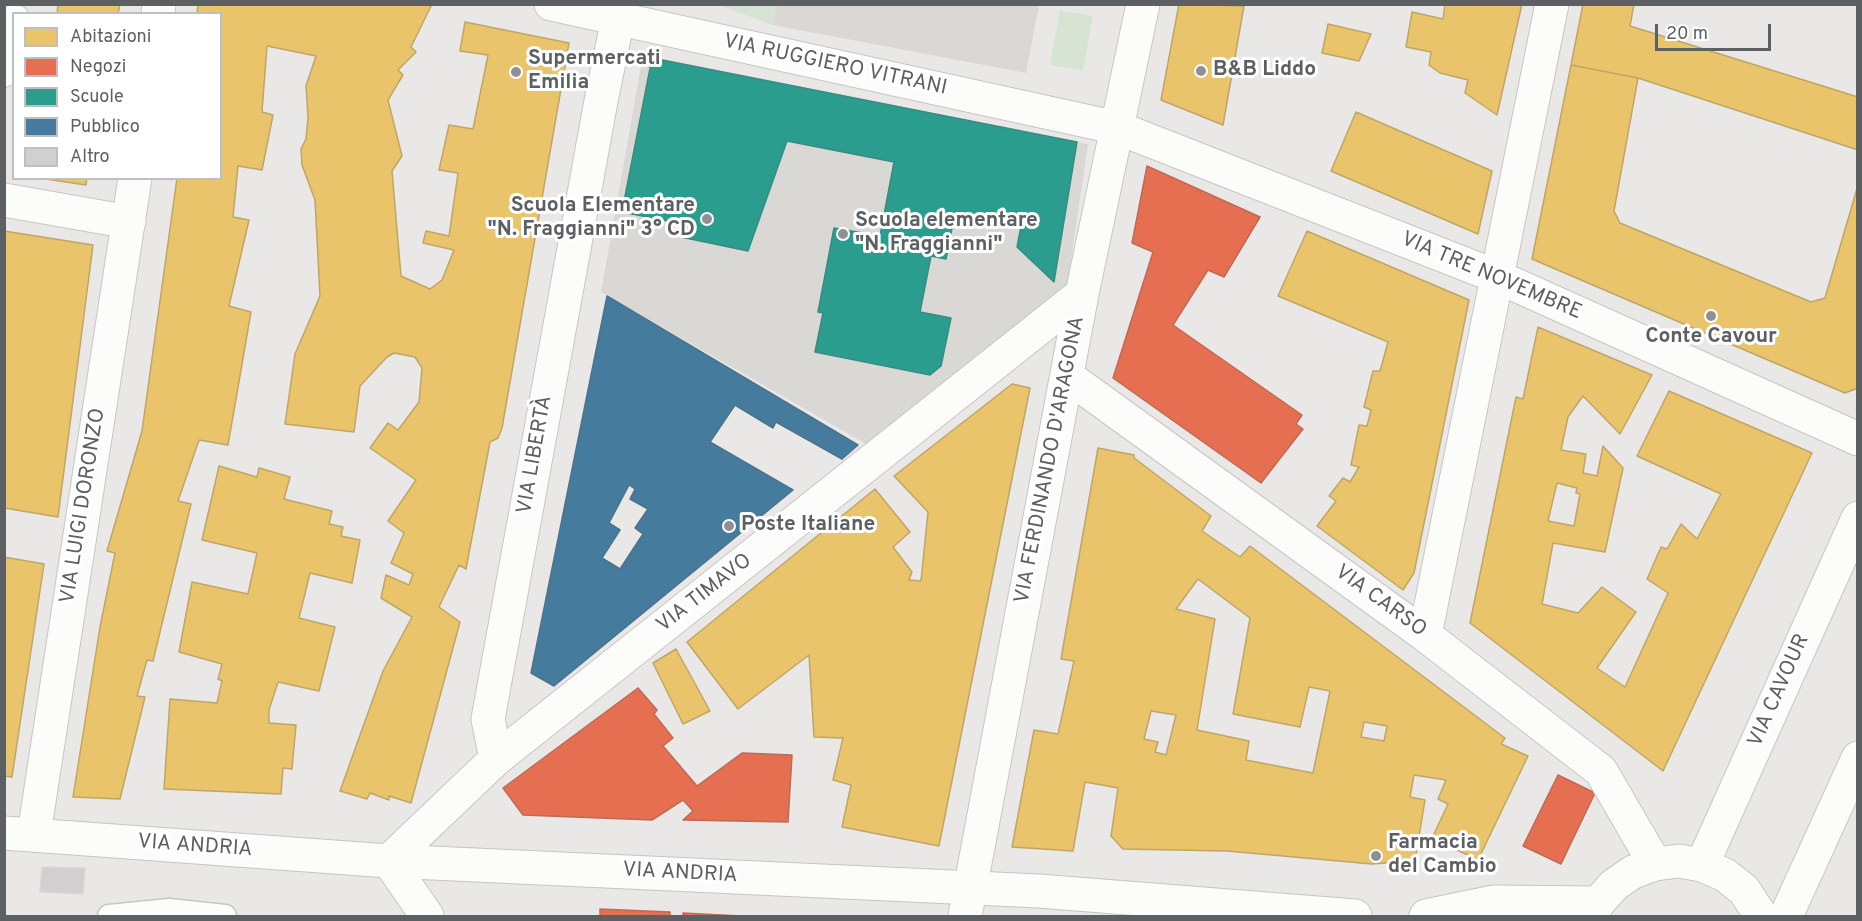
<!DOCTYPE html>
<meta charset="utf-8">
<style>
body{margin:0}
#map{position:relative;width:1862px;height:921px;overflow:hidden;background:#eae8e6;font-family:Overpass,sans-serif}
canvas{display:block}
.frame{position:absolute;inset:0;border:6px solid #5c6063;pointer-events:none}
.legend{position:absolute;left:12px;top:12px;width:210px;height:168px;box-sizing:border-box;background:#fff;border:2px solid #bebfc1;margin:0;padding:8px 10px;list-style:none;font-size:18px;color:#5c6063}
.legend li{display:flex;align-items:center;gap:12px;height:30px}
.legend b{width:30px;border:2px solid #bebfc1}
.scale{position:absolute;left:1655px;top:24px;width:116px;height:27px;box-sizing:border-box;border:3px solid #5c6063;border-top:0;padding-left:8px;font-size:18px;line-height:21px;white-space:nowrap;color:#5c6063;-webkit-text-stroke:4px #fff;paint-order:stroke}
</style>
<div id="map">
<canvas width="1862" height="921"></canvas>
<div class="frame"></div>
<ul class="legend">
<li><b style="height:16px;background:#e9c46a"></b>Abitazioni</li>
<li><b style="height:16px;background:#e76f51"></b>Negozi</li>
<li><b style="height:16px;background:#2a9d8f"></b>Scuole</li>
<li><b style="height:16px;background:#457b9d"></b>Pubblico</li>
<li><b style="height:16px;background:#d1cfcf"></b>Altro</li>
</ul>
<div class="scale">20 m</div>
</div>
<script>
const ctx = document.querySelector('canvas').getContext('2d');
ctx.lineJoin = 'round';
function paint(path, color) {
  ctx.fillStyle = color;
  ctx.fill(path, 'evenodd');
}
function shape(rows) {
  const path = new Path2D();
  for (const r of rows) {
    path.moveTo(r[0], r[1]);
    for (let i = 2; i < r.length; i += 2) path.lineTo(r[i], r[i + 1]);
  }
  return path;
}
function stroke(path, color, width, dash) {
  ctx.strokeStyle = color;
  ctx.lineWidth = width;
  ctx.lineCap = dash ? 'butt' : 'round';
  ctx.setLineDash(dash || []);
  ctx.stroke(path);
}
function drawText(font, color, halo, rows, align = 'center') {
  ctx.font = font + ' Overpass,sans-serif';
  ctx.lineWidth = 6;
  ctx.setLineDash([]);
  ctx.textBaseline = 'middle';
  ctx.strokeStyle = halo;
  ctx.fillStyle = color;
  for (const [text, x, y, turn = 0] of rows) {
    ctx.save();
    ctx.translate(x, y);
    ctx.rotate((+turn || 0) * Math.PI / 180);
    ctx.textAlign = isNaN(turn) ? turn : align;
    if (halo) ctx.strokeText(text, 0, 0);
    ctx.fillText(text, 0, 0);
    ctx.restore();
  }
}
paint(shape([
 [719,5,1039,5,1026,73,773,25],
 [643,55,1088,144,1066,294,873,448,601,292]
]), '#dad8d4');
paint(shape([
 [719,5,777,5,773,25],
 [1060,10,1093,16,1083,71,1050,65]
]), '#d7e4d3');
const homes = shape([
 [58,4,120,4,118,14,57,14,58,4],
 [198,4,432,4,411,47,416,52,398,70,403,75,388,100,402,156,392,171,401,276,430,289,442,280,454,250,423,243,426,231,449,236,458,173,439,170,449,125,473,129,488,55,460,51,465,22,569,43,502,428,498,438,490,442,466,569,459,565,439,607,460,622,411,803,389,796,389,800,370,793,367,799,340,791,383,671,412,617,381,598,386,575,409,585,413,574,391,563,404,533,388,521,416,480,370,448,388,423,398,430,419,402,422,368,415,357,394,353,387,357,360,386,354,432,285,424,295,354,320,296,315,200,302,165,301,149,306,139,308,118,306,86,316,56,267,46,262,112,273,115,262,170,238,166,233,217,249,220,229,306,251,312,228,445,199,440,178,501,191,504,153,661,147,660,137,696,145,697,120,799,73,797,100,627,115,553,107,551,142,431,177,178,220,178,220,14,197,14,198,4],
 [1179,4,1244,6,1223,125,1161,100,1179,4],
 [1445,4,1522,4,1497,115,1465,93,1468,80,1440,73,1429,65,1431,52,1406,47,1412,12,1443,19,1445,4],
 [1583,4,1634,4,1630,26,1858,97,1858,150,1638,78,1571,65,1583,4],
 [1328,24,1371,34,1359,61,1322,53,1328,24],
 [1571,65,1638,78,1614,211,1620,223,1811,302,1825,298,1858,185,1858,388,1845,393,1532,259,1571,65],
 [1356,112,1492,171,1478,234,1331,171,1356,112],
 [39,178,87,178,86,185,39,178],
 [4,231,93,245,58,517,4,508,4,231],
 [1307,231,1469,300,1414,573,1403,590,1317,526,1336,501,1329,496,1343,478,1350,482,1359,467,1351,465,1359,425,1367,426,1371,410,1364,407,1373,371,1380,371,1388,342,1278,296,1307,231],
 [1538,327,1652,375,1620,434,1583,396,1568,417,1561,450,1586,454,1583,473,1597,476,1603,446,1623,468,1605,552,1553,543,1542,604,1578,613,1602,587,1636,612,1597,668,1625,687,1668,593,1647,579,1661,547,1667,549,1681,524,1697,539,1721,494,1637,456,1669,391,1812,453,1663,771,1470,623,1516,397,1523,399,1538,327],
 [1557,483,1577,488,1576,493,1580,494,1574,526,1548,521,1557,483],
 [1012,384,1030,388,939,846,842,827,851,785,833,780,843,738,814,737,809,655,738,709,687,642,875,489,910,532,893,547,912,572,909,580,921,581,928,512,894,476,1012,384],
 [1098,448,1134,455,1134,458,1211,516,1202,531,1240,557,1250,546,1505,738,1501,744,1528,756,1478,860,1432,838,1448,804,1438,799,1446,780,1414,775,1410,797,1425,800,1415,861,1372,864,1227,851,1123,849,1111,836,1118,788,1085,782,1073,851,1012,847,1034,730,1058,734,1074,661,1061,659,1098,448],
 [1198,579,1250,618,1233,714,1300,727,1309,687,1330,691,1313,773,1246,760,1249,741,1197,730,1215,619,1176,609,1198,579],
 [1151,711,1176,715,1166,755,1155,752,1158,742,1144,739,1151,711],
 [1364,722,1387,726,1384,741,1361,737,1364,722],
 [219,466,257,477,259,468,290,477,284,499,332,511,329,524,343,527,341,536,360,540,352,583,310,573,299,618,335,627,319,691,278,682,269,710,269,723,296,725,292,769,283,768,281,794,164,789,170,699,217,703,222,681,218,679,222,664,179,652,192,582,248,594,257,553,202,540,219,466],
 [4,557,44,564,12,777,4,776,4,557],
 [676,649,710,711,683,724,653,663,676,649]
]);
paint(homes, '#e9c46a');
stroke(homes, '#bfa668', 1.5);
const shops = shape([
 [1147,166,1260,217,1224,277,1208,270,1173,325,1302,415,1296,424,1303,429,1261,483,1113,378,1153,252,1132,243,1147,166],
 [638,688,657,710,654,714,673,738,663,746,697,786,742,753,792,755,788,822,683,820,693,811,683,800,652,820,523,815,503,788,638,688],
 [1558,775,1595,793,1561,864,1523,846,1558,775],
 [600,909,670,912,670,916,600,916,600,909],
 [683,913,741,916,683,916,683,913]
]);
paint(shops, '#e76f51');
stroke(shops, '#bd6a56', 1.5);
const schools = shape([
 [652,58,1077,142,1054,282,1017,247,1021,226,955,213,946,259,931,256,920,312,951,318,941,366,930,375,815,352,823,313,818,312,834,228,880,236,894,162,787,141,748,251,681,237,683,224,622,212,652,58]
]);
paint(schools, '#2a9d8f');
stroke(schools, '#398b82', 1.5);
const public = shape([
 [607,296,858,445,842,459,776,422,773,428,735,405,710,442,793,490,554,686,531,673,607,296],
 [629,485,635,489,630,499,648,509,635,528,643,534,620,569,602,558,620,530,609,523,629,485]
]);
paint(public, '#457b9d');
stroke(public, '#4c738c', 1.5);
const building = shape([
 [42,867,85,868,83,894,40,892,42,867]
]);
paint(building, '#d1cfcf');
stroke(building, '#dad8d5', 1.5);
const service = shape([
 [109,916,169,910,225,916]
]);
const minor = shape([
 [551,4,1118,128,1498,277,1858,439],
 [158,14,159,4],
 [4,70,14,21],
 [4,200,129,222],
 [1067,376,1425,635,1601,771,1655,864],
 [1425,635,1552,4],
 [496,759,1082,294],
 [34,834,135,178],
 [427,916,389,861,496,759,488,719,601,101,621,4],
 [965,916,1082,294,1143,4]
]);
const tertiary = shape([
 [1702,865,1858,518],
 [1786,916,1858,758]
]);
const secondary = shape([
 [4,833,389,861,1039,891,1355,916],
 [1426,916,1494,902,1598,903],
 [1591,916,1598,903,1614,885,1633,872,1655,864,1679,861,1702,865,1725,875,1744,890,1761,916]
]);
stroke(service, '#c7c6c6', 25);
stroke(minor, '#c7c6c6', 35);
stroke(tertiary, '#c7c6c6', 35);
stroke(secondary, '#c4c5c5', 35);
stroke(service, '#fcfcfb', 22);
stroke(minor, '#fcfcfb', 33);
stroke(tertiary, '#fcfcfb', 33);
stroke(secondary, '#fcfcfb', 33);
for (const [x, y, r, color] of [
 [1201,71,6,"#8e9091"],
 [516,72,6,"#8e9091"],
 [707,219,6,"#8e9091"],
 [843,234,6,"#8e9091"],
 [1711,316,6,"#8e9091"],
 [729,526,6,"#8e9091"],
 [1376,856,6,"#8e9091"]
]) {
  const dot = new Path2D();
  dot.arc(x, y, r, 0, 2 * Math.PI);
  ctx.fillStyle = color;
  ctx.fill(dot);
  stroke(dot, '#fff', 2);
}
drawText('bold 21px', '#5c6063', '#fff', [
 ["Supermercati",528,60],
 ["Emilia",528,84],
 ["B&B Liddo",1213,71],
 ["Scuola Elementare",695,207,"right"],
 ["\"N. Fraggianni\" 3° CD",695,231,"right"],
 ["Scuola elementare",855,222],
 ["\"N. Fraggianni\"",855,246],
 ["Conte Cavour",1711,338,"center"],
 ["Poste Italiane",741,526],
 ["Farmacia",1388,844],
 ["del Cambio",1388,868]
], 'left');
drawText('21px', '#5c6063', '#fff', [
 ["VIA RUGGIERO VITRANI",835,66,12],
 ["VIA TRE NOVEMBRE",1491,277,23],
 ["VIA LIBERTÀ",536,455,-80],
 ["VIA FERDINANDO D'ARAGONA",1051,460,-79],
 ["VIA LUIGI DORONZO",84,506,-81],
 ["VIA TIMAVO",705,594,-38],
 ["VIA CARSO",1380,602,36],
 ["VIA CAVOUR",1780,691,-66],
 ["VIA ANDRIA",195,847,4],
 ["VIA ANDRIA",680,874,3]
]);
</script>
